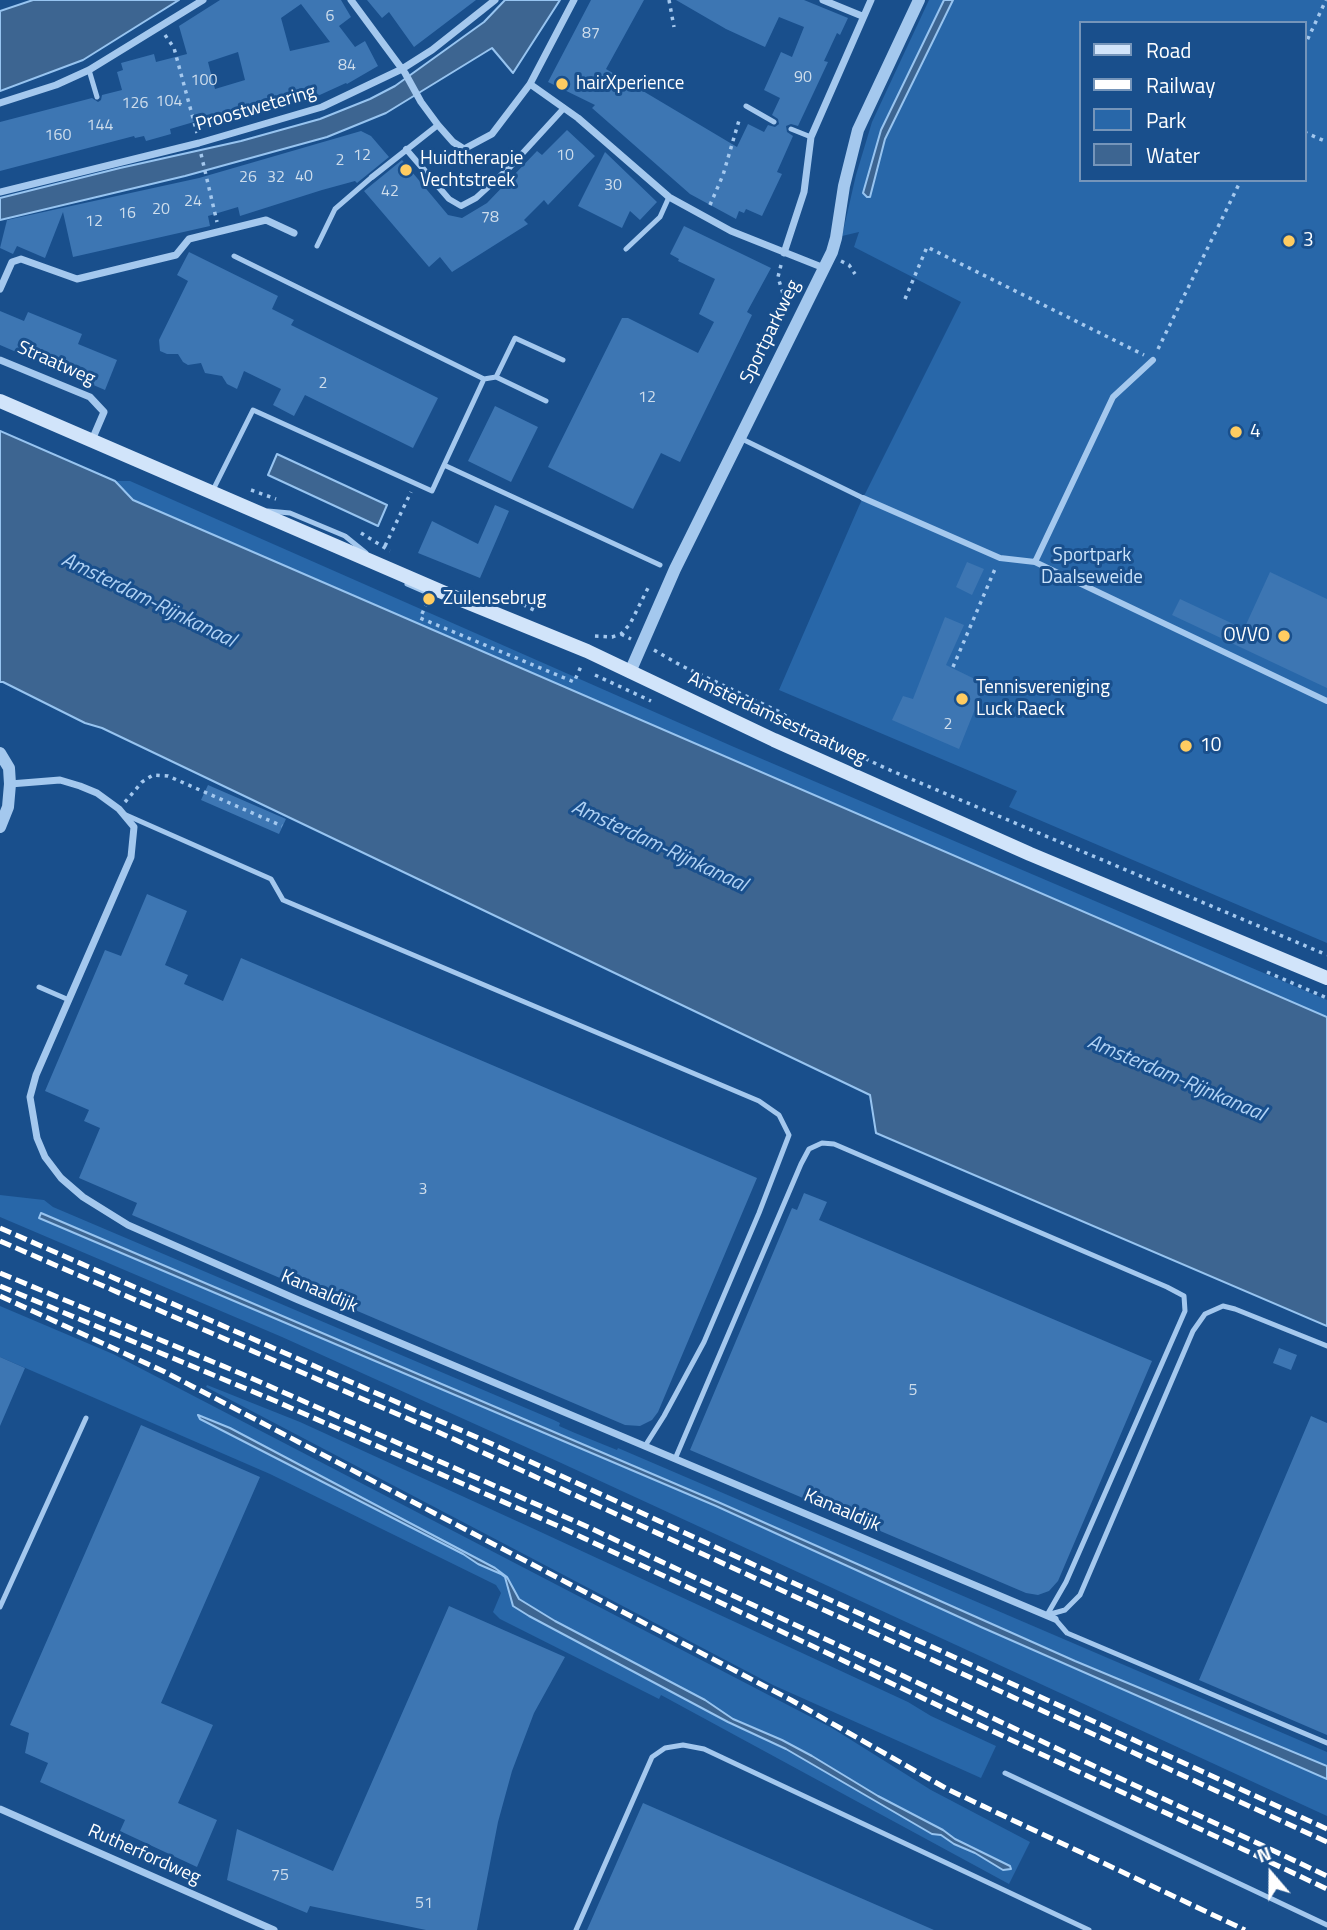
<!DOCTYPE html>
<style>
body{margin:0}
#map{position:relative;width:1327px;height:1930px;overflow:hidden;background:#194f8c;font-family:"Titillium Web",sans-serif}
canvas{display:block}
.legend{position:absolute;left:1079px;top:21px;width:228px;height:161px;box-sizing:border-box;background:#194f8c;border:2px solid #7595ba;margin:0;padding:9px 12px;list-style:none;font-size:21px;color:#fff}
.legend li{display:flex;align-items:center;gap:14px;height:35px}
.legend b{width:35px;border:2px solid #7595ba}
.north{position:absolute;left:1236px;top:1839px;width:70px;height:70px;-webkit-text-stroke:5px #194f8c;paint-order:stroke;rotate:340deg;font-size:19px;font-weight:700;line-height:28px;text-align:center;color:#fff}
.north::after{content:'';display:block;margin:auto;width:24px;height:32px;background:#fff;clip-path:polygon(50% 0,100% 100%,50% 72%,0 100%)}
</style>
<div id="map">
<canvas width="1327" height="1930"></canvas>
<ul class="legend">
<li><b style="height:9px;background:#d1e4fa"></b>Road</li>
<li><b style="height:9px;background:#fff"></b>Railway</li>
<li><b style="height:19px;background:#2867a9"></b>Park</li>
<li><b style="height:19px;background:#3d6591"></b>Water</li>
</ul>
<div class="north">N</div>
</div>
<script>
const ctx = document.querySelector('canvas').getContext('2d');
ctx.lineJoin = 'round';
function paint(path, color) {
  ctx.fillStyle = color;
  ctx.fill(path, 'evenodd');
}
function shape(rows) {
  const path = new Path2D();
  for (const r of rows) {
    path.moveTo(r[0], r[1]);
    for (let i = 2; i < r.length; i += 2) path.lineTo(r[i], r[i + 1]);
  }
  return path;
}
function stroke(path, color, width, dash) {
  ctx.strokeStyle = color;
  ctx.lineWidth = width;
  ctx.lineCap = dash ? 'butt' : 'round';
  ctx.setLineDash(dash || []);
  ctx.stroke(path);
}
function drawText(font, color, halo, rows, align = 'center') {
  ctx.font = font + ' "Titillium Web",sans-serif';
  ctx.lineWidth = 6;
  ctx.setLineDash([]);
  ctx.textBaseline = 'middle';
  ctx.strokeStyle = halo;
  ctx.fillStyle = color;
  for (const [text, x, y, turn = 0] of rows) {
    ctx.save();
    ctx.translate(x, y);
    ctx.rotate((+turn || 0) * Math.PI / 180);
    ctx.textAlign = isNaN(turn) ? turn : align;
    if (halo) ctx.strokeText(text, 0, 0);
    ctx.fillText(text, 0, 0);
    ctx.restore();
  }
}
paint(shape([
 [929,0,944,0,881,130,874,155,867,197,870,197,885,139,953,0,1327,0,1327,943,1009,807,1017,791,779,690,859,506,961,302,854,247,859,232,842,236,856,175,872,122],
 [1080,23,1304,23,1304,180,1080,180],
 [115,481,130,481,734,747,1327,1000,1327,1017,133,500],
 [0,1195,44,1200,53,1207,554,1420,560,1423,559,1426,575,1433,617,1450,618,1448,1327,1752,1327,1766,1075,1661,718,1502,41,1214,716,1506,981,1627,1327,1779,1327,1816,559,1462,282,1337,0,1217],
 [0,1306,113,1354,832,1728,931,1790,1030,1842,1009,1884,661,1695,659,1699,500,1619,493,1612,501,1593,496,1585,270,1474,0,1357],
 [198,1416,230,1428,496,1568,507,1577,519,1599,555,1621,705,1700,733,1719,782,1740,812,1756,878,1796,943,1830,955,1839,1010,1866,1003,1870,975,1853,954,1844,941,1835,932,1834,786,1749,728,1722,529,1616,513,1606,505,1577,501,1574,478,1564,463,1554,200,1419],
 [207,1385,300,1422,532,1528,908,1702,931,1716,996,1746,981,1778,773,1685,206,1387]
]), '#2867a9');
const water = shape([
 [33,0,179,0,83,60,0,91,0,11,33,0],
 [505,0,560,0,513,73,492,48,386,113,327,137,185,176,0,220,0,198,120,168,241,141,320,119,370,99,395,86,484,22,505,0],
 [944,0,953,0,885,139,870,197,867,197,863,193,881,130,944,0],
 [0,431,115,481,133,500,1327,1017,1327,1326,876,1133,870,1095,102,728,85,723,3,682,0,682,0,431],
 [277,454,387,505,378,526,268,475,277,454],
 [41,1213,718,1502,1075,1661,1327,1766,1327,1779,981,1627,716,1506,39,1218,41,1213],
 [198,1415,230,1428,495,1568,507,1577,519,1599,555,1621,705,1700,733,1719,782,1740,812,1756,878,1796,943,1830,955,1839,1010,1866,1011,1869,1003,1870,975,1853,954,1844,941,1835,932,1834,786,1749,728,1722,529,1616,513,1606,505,1577,501,1574,478,1564,463,1554,200,1419,198,1415]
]);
paint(water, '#3d6591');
stroke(water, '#97c4f0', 2);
paint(shape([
 [220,0,341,0,351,17,339,26,355,47,365,41,378,66,347,84,346,83,311,99,278,109,242,119,241,116,205,125,204,119,170,129,171,134,146,141,144,136,135,138,134,136,0,171,0,122,92,98,98,102,101,100,102,95,122,90,117,72,123,70,121,63,154,54,156,62,187,54,179,26],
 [301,4,330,42,290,51,281,18],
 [238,52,245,80,215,89,208,62],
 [367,0,476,0,414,47,389,12,382,18],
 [591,0,644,0,606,69,737,147,748,124,764,132,768,125,775,127,779,124,778,119,772,115,780,98,764,90,781,52,792,57,804,27,779,17,765,47,726,29,676,0,804,0,848,18,840,35,837,33,824,61,828,62,798,126,791,124,786,126,787,132,793,136,777,172,782,174,762,216,746,209,744,213,739,211,736,219,690,194,592,108,595,105,548,82],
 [567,130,595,156,548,205,544,200,524,220,528,224,452,272,440,257,429,267,364,191,402,160,448,215,462,218,487,203,537,151,542,155],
 [361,131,371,136,389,157,357,183,355,181,322,190,240,216,238,207,208,216,210,226,73,257,63,212,45,258,17,246,13,254,0,248,7,220,199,178],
 [605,152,657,202,640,220,630,211,622,228,578,206],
 [684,226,771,268,747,312,752,315,680,462,661,453,633,509,548,467,622,318,628,318,698,353,714,322,699,314,715,279,678,261,679,259,670,254],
 [189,252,278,296,272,309,294,320,291,325,438,398,413,448,305,395,294,416,273,405,281,389,244,371,237,389,227,384,222,376,205,373,201,363,188,365,183,362,178,354,167,354,160,351,159,340,188,281,177,275],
 [0,311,24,321,28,312,82,334,78,344,117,360,105,390,0,345],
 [495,406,538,427,511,482,468,461],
 [495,505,509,511,480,578,418,553,432,521,478,544],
 [967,562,984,569,972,595,956,587],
 [1270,572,1327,599,1327,688,1172,615,1180,599,1244,629],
 [945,617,964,625,946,665,985,684,959,749,892,720,903,696,913,699],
 [208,785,286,819,279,834,201,800],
 [147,894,187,911,165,965,188,975,184,984,223,1001,241,958,757,1178,658,1412,652,1420,640,1426,625,1425,132,1215,137,1203,79,1178,100,1128,84,1121,89,1110,45,1091,105,950,121,956],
 [804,1193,827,1202,819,1220,1152,1361,1058,1581,1049,1591,1038,1595,1026,1593,690,1450,792,1208,797,1210],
 [1279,1348,1297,1355,1291,1370,1273,1363],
 [0,1357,25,1368,0,1426],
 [1311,1416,1327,1423,1327,1735,1199,1680],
 [141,1425,260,1477,161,1703,213,1725,178,1803,217,1820,197,1867,120,1831,125,1820,40,1782,48,1763,25,1753,29,1733,10,1725],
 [449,1606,565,1657,534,1713,512,1771,498,1822,477,1930,426,1930,310,1906,307,1913,227,1880,237,1829,333,1871],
 [643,1803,934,1930,587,1930]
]), '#3d76b3');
stroke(shape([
 [669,0,674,27],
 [165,35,174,48,197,133],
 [1304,47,1326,0],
 [1304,132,1327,142],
 [201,154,217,222],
 [710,205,723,175,740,117],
 [841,261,849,265,855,274],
 [781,265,778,277,786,304,785,312],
 [905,299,927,247,1144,355],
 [1158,349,1241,180],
 [251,490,276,499],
 [361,533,390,551],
 [385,546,411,492],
 [499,597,509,598,538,612],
 [427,603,420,618,574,682,582,664],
 [621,634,631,639],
 [595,636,612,637,621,634,630,624,648,588],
 [654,650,682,666,780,712,806,730,885,768,1327,955],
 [953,667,995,569],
 [595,675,651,701],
 [125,802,142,782,153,775,168,776,282,826],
 [1267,972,1327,998]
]), '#a4c8ee', 3.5, [3.5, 5]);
stroke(shape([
 [89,70,97,97],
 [746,106,774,122],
 [791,129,811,137],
 [317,246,335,209,372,177],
 [626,249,660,217,669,197],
 [234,256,484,379,444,465,660,565],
 [496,377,515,338,563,360],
 [484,379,496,377,546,401],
 [740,438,863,498],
 [212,492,253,410,432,491,444,465],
 [268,511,290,513,345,536,366,553],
 [407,584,430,594,437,594],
 [126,815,271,879,283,900,759,1101,779,1115,789,1135,759,1213,704,1342,664,1416,645,1446],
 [39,987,69,1000],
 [675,1459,801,1164,809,1149,822,1143,834,1144,1167,1287,1184,1296,1185,1311,1066,1582,1047,1615],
 [0,1607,86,1418],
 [1047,1615,1065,1610,1080,1595,1193,1331,1205,1314,1223,1306,1235,1309,1327,1346],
 [1055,1619,1067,1633,1327,1743],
 [1005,1773,1327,1925],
 [576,1930,652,1757,665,1748,683,1745,704,1749,1089,1930]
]), '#a4c8ee', 5);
stroke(shape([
 [406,149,449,199,461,206,476,198,509,168,564,108],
 [372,177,438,125],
 [863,498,1000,558,1035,562,1327,701],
 [1035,562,1113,397,1153,360]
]), '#a4c8ee', 6);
stroke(shape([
 [351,0,405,73,421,102,438,125,453,142,464,149,492,134,530,84,574,0],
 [823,0,862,16],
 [530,84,578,118,669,197,731,231,824,268],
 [0,103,56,85,89,70,203,0],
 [0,192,199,143,322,107,402,69,432,50,495,0],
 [784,253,804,192,811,137,871,0],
 [0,289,12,262,21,259,77,279,176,255,189,239,266,220,294,233],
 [0,360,90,397,104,412,92,440],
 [10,784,60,780,80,786,97,793,119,809,134,827,131,857,36,1075,30,1097,37,1138,45,1157,61,1178,83,1197,128,1225,296,1299,1055,1619],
 [0,1809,274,1930]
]), '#a4c8ee', 7);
stroke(shape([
 [630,672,675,569,832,252,836,238,844,186,858,130,919,0],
 [0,753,9,768,10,784,8,807,0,827]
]), '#a4c8ee', 12);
stroke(shape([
 [0,401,447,594,587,651,774,740,1030,854,1327,978]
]), '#d1e4fa', 14);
stroke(shape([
 [0,1228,490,1443,1327,1829],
 [0,1241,436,1431,1327,1842],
 [0,1273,242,1374,588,1527,1327,1876],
 [0,1286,273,1400,558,1526,1327,1889],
 [0,1296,165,1372,791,1700,949,1790,1245,1930]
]), '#fff', 5, [12, 5]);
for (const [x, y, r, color] of [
 [562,84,7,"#ffcc61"],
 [406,170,7,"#ffcc61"],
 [1289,241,7,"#ffcc61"],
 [1236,432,7,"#ffcc61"],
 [429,599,7,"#ffcc61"],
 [1284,636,7,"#ffcc61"],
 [962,699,7,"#ffcc61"],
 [1186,746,7,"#ffcc61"]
]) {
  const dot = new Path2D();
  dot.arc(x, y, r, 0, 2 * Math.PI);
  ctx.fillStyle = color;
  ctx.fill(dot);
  stroke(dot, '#194f8c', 2.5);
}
drawText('16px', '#ceddec', null, [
 ["6",330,17],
 ["87",591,34],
 ["84",347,66],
 ["90",803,78],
 ["100",204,81],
 ["104",169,102],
 ["126",135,104],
 ["144",100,126],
 ["160",58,136],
 ["12",362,156],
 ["10",565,156],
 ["2",340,161],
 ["40",304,177],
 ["26",248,178],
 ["32",276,178],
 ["30",613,186],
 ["42",390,192],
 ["24",193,202],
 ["20",161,210],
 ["16",127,214],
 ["78",490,218],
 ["12",94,222],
 ["2",323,384],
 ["12",647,398],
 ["2",948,725],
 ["3",423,1190],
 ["5",913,1391],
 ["75",280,1876],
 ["51",424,1904]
]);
drawText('19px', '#fff', '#194f8c', [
 ["hairXperience",576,84],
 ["Huidtherapie",420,159],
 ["Vechtstreek",420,181],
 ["3",1303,241],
 ["4",1250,432],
 ["Zuilensebrug",443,599],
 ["OVVO",1270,636,"right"],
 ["Tennisvereniging",976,688],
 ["Luck Raeck",976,710],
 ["10",1200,746]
], 'left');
drawText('19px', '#fff', '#194f8c', [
 ["Proostwetering",256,109,-16],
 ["Sportparkweg",771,332,-64],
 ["Straatweg",56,364,24],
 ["Amsterdamsestraatweg",777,719,25],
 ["Kanaaldijk",319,1292,23],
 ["Kanaaldijk",842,1511,23],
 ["Rutherfordweg",144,1855,24]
]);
drawText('19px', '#cae2fa', '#194f8c', [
 ["Sportpark",1092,556],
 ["Daalseweide",1092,578]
]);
drawText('italic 21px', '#b0d2f5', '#194f8c', [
 ["Amsterdam-Rijnkanaal",148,601,26],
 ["Amsterdam-Rijnkanaal",659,847,25],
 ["Amsterdam-Rijnkanaal",1176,1079,23]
]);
</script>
